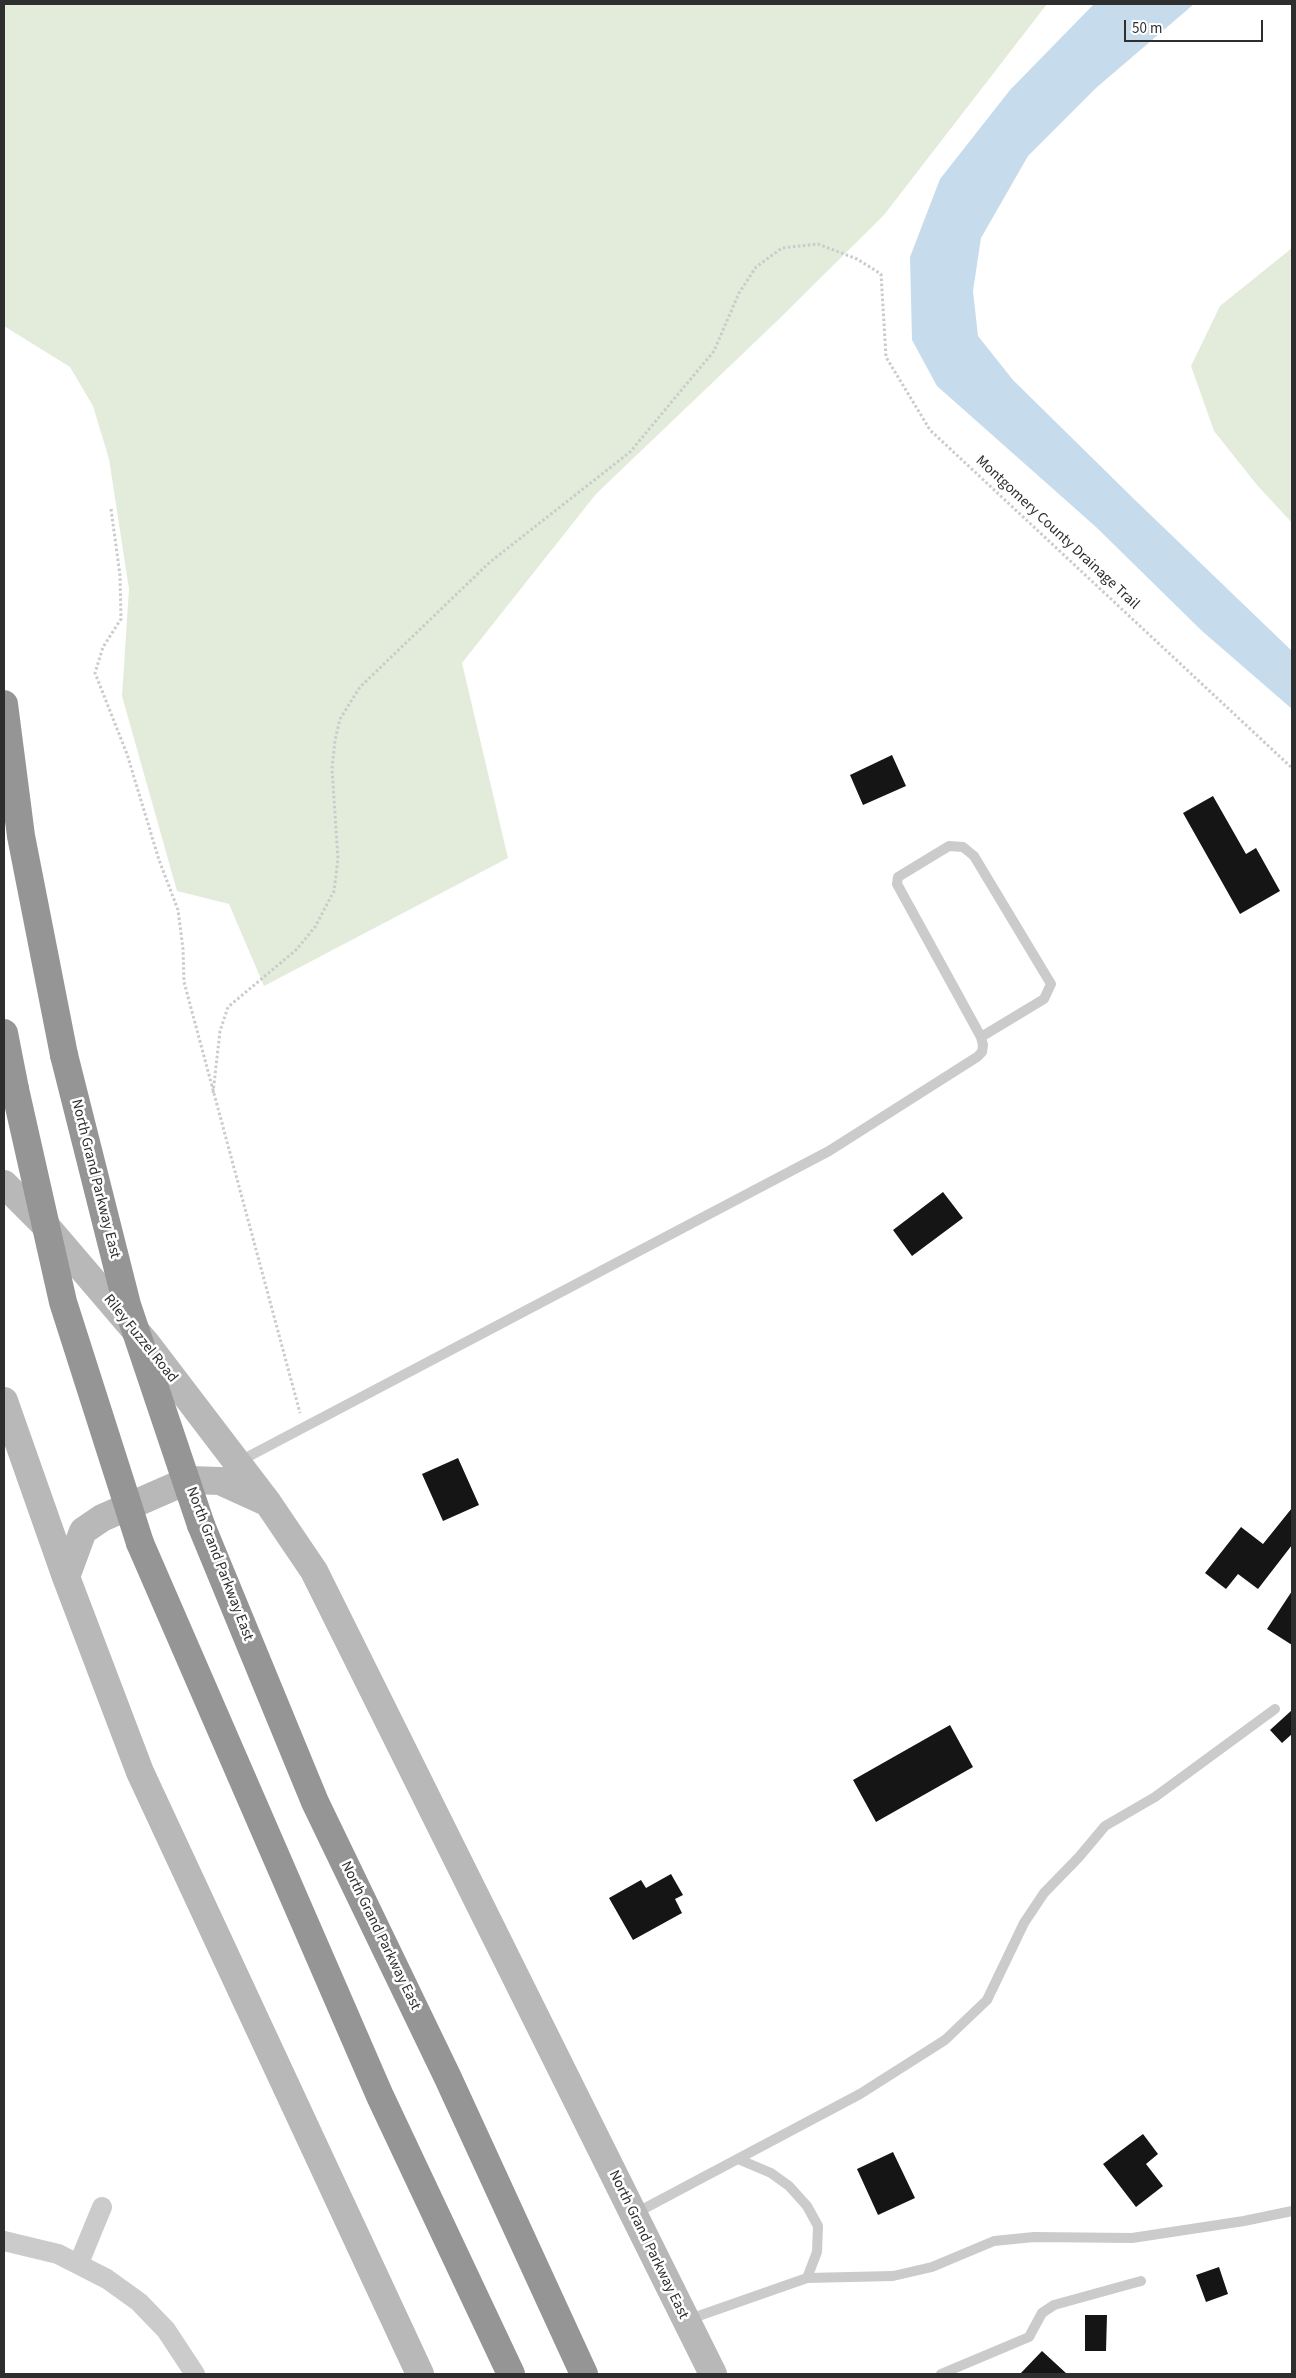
<!DOCTYPE html>
<style>
body{margin:0}
#map{position:relative;width:1296px;height:2378px;overflow:hidden;background:#fff;font-family:"Source Sans 3",sans-serif}
canvas{display:block}
.frame{position:absolute;inset:0;border:5px solid #2e2e2e;pointer-events:none}
.scale{position:absolute;left:1124px;top:20px;width:139px;height:22px;box-sizing:border-box;border:2px solid #2e2e2e;border-top:0;padding-left:6px;font-size:15px;line-height:18px;white-space:nowrap;color:#2e2e2e;-webkit-text-stroke:4px #fff;paint-order:stroke}
</style>
<div id="map">
<canvas width="1296" height="2378"></canvas>
<div class="frame"></div>
<div class="scale">50 m</div>
</div>
<script>
const ctx = document.querySelector('canvas').getContext('2d');
ctx.lineJoin = 'round';
function paint(path, color) {
  ctx.fillStyle = color;
  ctx.fill(path, 'evenodd');
}
function shape(rows) {
  const path = new Path2D();
  for (const r of rows) {
    path.moveTo(r[0], r[1]);
    for (let i = 2; i < r.length; i += 2) path.lineTo(r[i], r[i + 1]);
  }
  return path;
}
function stroke(path, color, width, dash) {
  ctx.strokeStyle = color;
  ctx.lineWidth = width;
  ctx.lineCap = dash ? 'butt' : 'round';
  ctx.setLineDash(dash || []);
  ctx.stroke(path);
}
function drawText(font, color, halo, rows, align = 'center') {
  ctx.font = font + ' "Source Sans 3",sans-serif';
  ctx.lineWidth = 5;
  ctx.setLineDash([]);
  ctx.textBaseline = 'middle';
  ctx.strokeStyle = halo;
  ctx.fillStyle = color;
  for (const [text, x, y, turn = 0] of rows) {
    ctx.save();
    ctx.translate(x, y);
    ctx.rotate((+turn || 0) * Math.PI / 180);
    ctx.textAlign = isNaN(turn) ? turn : align;
    if (halo) ctx.strokeText(text, 0, 0);
    ctx.fillText(text, 0, 0);
    ctx.restore();
  }
}
paint(shape([
 [4,4,1047,4,884,215,777,321,596,494,462,663,508,858,264,986,229,904,177,891,122,696,129,589,109,459,93,406,70,367,4,326],
 [1292,248,1292,523,1257,485,1214,431,1191,366,1220,306]
]), '#e3ecdb');
paint(shape([
 [1094,4,1194,4,1096,88,1028,156,981,238,973,291,978,336,1013,380,1135,500,1292,651,1292,709,1202,631,1096,527,937,386,912,340,910,257,940,179,1010,90]
]), '#c6dcec');
paint(shape([
 [892,755,906,786,863,805,850,775],
 [1213,796,1246,854,1256,848,1280,891,1240,914,1183,813],
 [943,1192,963,1218,912,1256,893,1230],
 [458,1458,479,1505,443,1521,422,1474],
 [1292,1508,1292,1545,1258,1589,1238,1574,1226,1589,1205,1573,1241,1527,1263,1544],
 [1292,1591,1292,1645,1267,1629],
 [1292,1710,1292,1734,1282,1743,1270,1730],
 [950,1725,973,1767,876,1822,853,1780],
 [671,1874,683,1895,675,1899,682,1913,633,1940,609,1898,641,1880,646,1888],
 [1143,2134,1158,2154,1146,2164,1163,2186,1136,2207,1103,2164],
 [893,2152,915,2198,878,2215,857,2169],
 [1219,2267,1228,2294,1206,2302,1196,2275],
 [1085,2315,1107,2315,1106,2351,1085,2351],
 [1042,2351,1067,2374,1020,2374]
]), '#151515');
stroke(shape([
 [111,509,120,575,121,619,103,647,95,673,127,754,159,860,178,910,183,949,184,982,300,1413],
 [213,1093,220,1031,228,1007,296,950,315,927,334,891,338,859,332,769,335,740,340,719,360,687,490,562,630,452,714,351,739,293,756,267,782,248,818,244,857,259,881,274,886,357,930,430,1292,768]
]), '#cbcbcb', 3, [2.5, 2.5]);
stroke(shape([
 [238,1462,829,1151,977,1057,982,1052,983,1045,981,1037,897,884,898,877,949,846,963,847,974,856,1051,984,1044,999,981,1037],
 [738,2159,771,2173,789,2186,807,2206,818,2226,817,2252,807,2278],
 [634,2214,860,2094,945,2040,987,2000,1024,1923,1044,1893,1079,1857,1105,1826,1155,1797,1275,1709],
 [687,2320,807,2278,893,2276,932,2267,994,2241,1034,2237,1132,2238,1244,2221,1292,2211],
 [941,2374,1029,2337,1042,2313,1054,2305,1141,2281]
]), '#cbcbcb', 10);
stroke(shape([
 [4,2241,58,2254,107,2279,139,2302,166,2330,195,2374],
 [79,2263,102,2207]
]), '#cbcbcb', 20);
stroke(shape([
 [4,1184,46,1226,146,1343,268,1503,314,1571,713,2374],
 [4,1401,66,1577,140,1772,420,2374],
 [66,1577,83,1531,102,1518,189,1480,220,1481,264,1501]
]), '#b8b8b8', 28);
stroke(shape([
 [4,704,21,836,64,1055],
 [4,1033,15,1089],
 [201,1525,315,1802,448,2078,584,2374],
 [140,1543,380,2096,511,2374]
]), '#959595', 28);
stroke(shape([
 [64,1055,127,1305,201,1525],
 [15,1089,63,1302,140,1543]
]), '#959595', 28);
drawText('15px', '#2e2e2e', '#fff', [
 ["Montgomery County Drainage Trail",1057,533,43],
 ["North Grand Parkway East",95,1179,76],
 ["Riley Fuzzel Road",140,1339,51],
 ["North Grand Parkway East",219,1564,69],
 ["North Grand Parkway East",380,1936,64],
 ["North Grand Parkway East",648,2245,64]
]);
</script>
